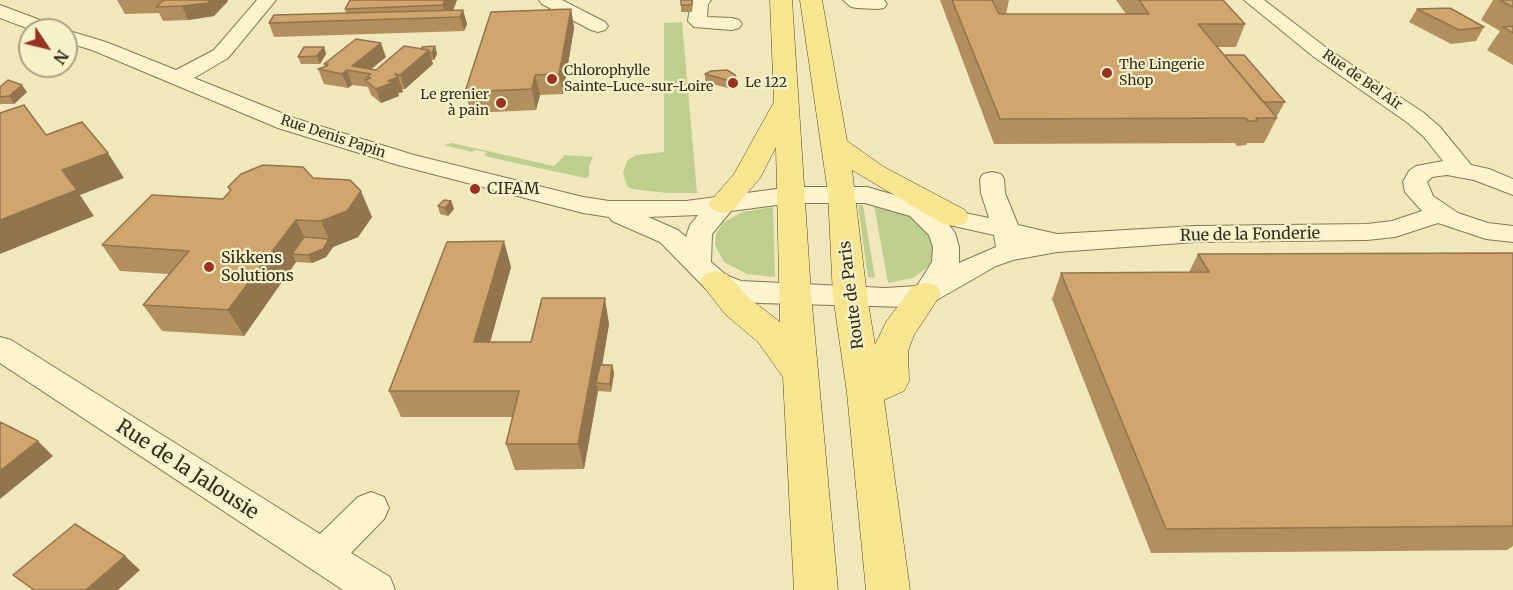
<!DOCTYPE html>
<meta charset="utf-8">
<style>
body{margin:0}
#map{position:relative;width:1513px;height:590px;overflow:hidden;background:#f0e8bb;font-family:Merriweather,serif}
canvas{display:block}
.north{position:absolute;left:18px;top:18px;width:60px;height:60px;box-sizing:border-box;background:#f7f1cb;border:2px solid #aaa284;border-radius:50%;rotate:125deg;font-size:16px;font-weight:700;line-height:24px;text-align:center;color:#362c1a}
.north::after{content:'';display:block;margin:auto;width:21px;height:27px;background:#993221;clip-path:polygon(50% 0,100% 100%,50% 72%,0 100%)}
</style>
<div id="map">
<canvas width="1513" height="590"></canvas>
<div class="north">N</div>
</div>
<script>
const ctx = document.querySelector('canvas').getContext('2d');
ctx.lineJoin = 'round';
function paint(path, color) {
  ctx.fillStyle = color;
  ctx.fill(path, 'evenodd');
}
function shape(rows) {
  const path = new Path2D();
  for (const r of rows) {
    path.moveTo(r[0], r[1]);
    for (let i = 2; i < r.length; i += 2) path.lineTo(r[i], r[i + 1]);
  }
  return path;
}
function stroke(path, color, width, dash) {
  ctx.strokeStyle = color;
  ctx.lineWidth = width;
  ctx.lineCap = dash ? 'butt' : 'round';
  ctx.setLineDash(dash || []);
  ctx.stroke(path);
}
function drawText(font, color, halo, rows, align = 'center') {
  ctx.font = font + ' Merriweather,serif';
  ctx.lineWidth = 4.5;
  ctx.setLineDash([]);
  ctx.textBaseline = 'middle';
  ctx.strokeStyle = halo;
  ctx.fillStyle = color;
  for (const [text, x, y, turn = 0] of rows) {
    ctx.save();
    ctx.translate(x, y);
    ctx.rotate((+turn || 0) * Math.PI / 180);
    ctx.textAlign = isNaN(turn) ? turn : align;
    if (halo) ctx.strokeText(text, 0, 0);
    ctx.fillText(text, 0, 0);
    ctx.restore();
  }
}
paint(shape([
 [682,22,697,193,668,193,632,189,627,186,623,173,627,161,636,155,664,152,664,23],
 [452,143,554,166,565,155,593,157,589,166,589,177,585,178,484,156,487,152,475,150,472,152,444,145],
 [858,205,863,205,875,278,868,277],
 [874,205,911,216,922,224,935,242,930,265,913,278,888,283],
 [773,207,775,277,747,274,724,262,715,245,716,234,723,223,742,212]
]), '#bdce8f');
const minor = shape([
 [257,0,276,0,228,58,194,78,294,118,414,155,583,197,609,201,686,201,792,187,867,187,936,207,989,218,981,193,980,179,983,174,992,172,1001,174,1004,179,1005,193,1018,225,1057,234,1195,226,1367,224,1392,221,1422,211,1405,192,1403,182,1409,171,1416,166,1443,161,1424,137,1408,123,1314,57,1244,0,1264,0,1328,49,1424,113,1440,127,1471,165,1489,169,1513,179,1513,195,1474,180,1447,175,1432,177,1427,182,1433,196,1458,213,1488,223,1513,226,1513,242,1486,239,1438,223,1395,237,1367,240,1195,242,1057,252,1013,260,996,266,935,301,908,307,759,303,738,300,706,289,660,242,612,221,609,217,583,213,398,165,278,128,92,50,66,42,66,30,106,42,176,70,214,50,257,0],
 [792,203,865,203,910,216,929,235,933,247,932,262,917,286,885,288,741,281,726,275,711,262,712,234,731,211,792,203],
 [698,215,690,225,686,237,678,230,648,217,698,215],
 [949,225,994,235,996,247,959,263,959,247,955,233,949,225],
 [539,0,562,0,605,22,608,26,605,30,598,32,591,30,542,4,539,0],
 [691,0,711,0,708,4,707,17,732,18,739,20,742,24,739,28,732,30,694,27,688,21,691,0],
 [843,0,884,0,887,4,884,8,878,9,857,8,851,7,843,0],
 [0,5,56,26,59,30,32,30,0,18,0,5],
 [0,337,11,340,320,534,358,497,371,492,384,497,389,508,384,519,351,553,390,577,395,590,343,590,0,363,0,337]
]);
const major = shape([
 [770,0,792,0,811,294,838,590,794,590,783,377,758,342,725,314,700,282,705,274,716,271,727,274,749,298,780,322,776,147,760,178,733,210,723,213,713,210,708,204,734,174,774,102,770,0],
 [800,0,822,0,847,141,884,167,965,210,969,217,965,224,954,226,943,224,852,170,867,296,875,345,886,322,913,286,925,283,937,286,941,294,914,335,908,351,909,381,904,391,884,400,910,590,866,590,847,393,833,296,828,193,800,0]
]);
stroke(minor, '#877754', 2);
stroke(major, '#544429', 1);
paint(minor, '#fbf4ce');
paint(major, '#f7e68f');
paint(shape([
 [117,0,227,0,228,1,214,16,188,20,163,21,159,13,125,14],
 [350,0,457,0,453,10,463,10,467,24,464,31,274,37,269,23,346,13,345,9],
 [681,0,693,0,692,12,681,12],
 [940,0,1009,0,1006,14,1126,14,1116,0,1223,0,1245,24,1236,47,1218,47,1224,55,1285,102,1277,116,1275,116,1277,118,1264,143,1247,143,1246,145,1237,146,1235,143,994,144],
 [1493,0,1513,0,1513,65,1487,50,1500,31,1481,20],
 [571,9,574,28,563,94,540,95,536,110,471,113,465,92],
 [1417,9,1484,27,1476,41,1451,44,1409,22],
 [435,46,437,54,434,60,431,60,433,64,405,89,402,89,403,92,398,93,399,96,381,103,371,95,368,87,352,85,348,88,324,84,318,69,325,67,324,64,386,57,371,69,376,70,421,49],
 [324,47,326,54,320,64,301,64,298,57],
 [705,74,737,80,737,87,735,90,705,82],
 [0,87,27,92,14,104,0,104],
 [313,178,372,217,358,237,333,247,326,257,312,263,296,262,244,336,162,331,143,305,169,274,120,271,102,245,223,199,231,191,228,187],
 [451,201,454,209,448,216,440,214,438,206],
 [1513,253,1513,546,1507,550,1151,553,1052,299,1061,273,1189,272,1198,254],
 [511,267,490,342,531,342,609,324,602,365,612,365,614,373,611,392,598,391,584,469,515,470,506,444,513,417,401,417,389,391]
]), '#b38f5f');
paint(shape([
 [210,0,227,0,228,1,214,16,188,20,182,6],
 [445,0,457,0,450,18,446,18,443,5],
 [571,9,574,28,563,94,559,74],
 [463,10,467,24,464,31,460,17],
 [381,43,386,57,366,73,352,66],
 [435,46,437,54,434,60,432,53],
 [324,47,326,54,320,64,317,56],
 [429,50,433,64,405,89,400,75],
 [347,70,352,85,348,88,342,74],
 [535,75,540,95,536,110,532,89],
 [398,77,403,92,398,93,399,96,381,103,376,89,388,81],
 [737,80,737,87,735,90,734,82],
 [22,85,27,92,14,104,9,96],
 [108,153,124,178,80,195,94,216,0,254,0,220,62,170],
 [361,191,372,217,358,237,333,247,321,221],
 [451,201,454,209,448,216,445,208],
 [296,220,308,245,292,254,296,262,244,336,228,310],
 [329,239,333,247,326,257,312,263,308,255],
 [504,241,511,267,483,368,474,342],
 [605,298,609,324,599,384,596,383,598,391,584,469,578,444],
 [612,365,614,373,611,392,610,384],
 [38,441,53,456,0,499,0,471],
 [125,556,140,570,118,590,86,590]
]), '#92744d');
const building = shape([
 [164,0,210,0,208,3,182,6,156,7,164,0],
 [350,0,445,0,443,5,345,9,350,0],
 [681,0,692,0,692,5,681,5,681,0],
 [952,0,992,0,999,14,1149,14,1139,0,1223,0,1245,24,1198,24,1277,118,1256,118,1258,121,1248,121,1246,118,1000,119,952,0],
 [1500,0,1513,0,1513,7,1500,0],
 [1450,8,1484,27,1459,30,1417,9,1450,8],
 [571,9,559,74,535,75,532,89,465,92,491,12,571,9],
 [463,10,460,17,269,23,274,15,463,10],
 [1513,26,1513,33,1503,27,1513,26],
 [356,39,381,43,352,66,376,70,404,46,429,50,400,75,395,74,398,77,388,81,394,82,376,89,365,80,371,78,367,77,371,74,347,70,342,74,318,69,327,66,328,64,324,64,356,39],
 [435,46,432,53,429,52,429,50,421,49,422,47,435,46],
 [304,47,324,47,317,56,298,57,304,47],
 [1224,55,1244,55,1285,102,1263,102,1224,55],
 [727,70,735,75,737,80,734,82,705,74,711,71,727,70],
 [8,80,22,85,9,96,0,97,0,87,8,80],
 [24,105,46,135,82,122,108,153,62,170,77,190,0,220,0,113,24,105],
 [263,165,303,167,313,178,350,180,361,191,347,211,321,221,296,220,228,310,143,305,189,251,102,245,152,195,223,199,231,190,228,187,241,174,263,165],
 [444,200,451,201,445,208,438,206,444,200],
 [304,237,329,239,323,249,308,255,292,254,304,237],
 [504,241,474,342,531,342,542,298,605,298,578,444,506,444,519,391,389,391,447,242,504,241],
 [1513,253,1513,526,1166,529,1061,273,1209,272,1198,254,1513,253],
 [600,365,612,365,610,384,596,383,600,365],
 [0,422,38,441,0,471,0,422],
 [75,524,125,556,86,590,34,590,13,575,75,524]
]);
paint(building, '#d0a66e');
stroke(building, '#92744d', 1.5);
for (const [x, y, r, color] of [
 [1107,73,6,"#993221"],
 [552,79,6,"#993221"],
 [733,83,6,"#993221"],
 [501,103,6,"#993221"],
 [475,189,6,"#993221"],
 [209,267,6,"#993221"]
]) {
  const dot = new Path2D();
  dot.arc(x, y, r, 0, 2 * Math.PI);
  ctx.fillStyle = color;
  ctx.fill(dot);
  stroke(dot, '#f7f1cb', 2);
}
drawText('14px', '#362c1a', '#f7f1cb', [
 ["The Lingerie",1119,65],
 ["Shop",1119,81],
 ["Chlorophylle",564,71],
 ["Sainte-Luce-sur-Loire",564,87],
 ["Le 122",745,83],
 ["Le grenier",489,95,"right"],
 ["à pain",489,111,"right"]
], 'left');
drawText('14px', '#362c1a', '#f7f1cb', [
 ["Rue de Bel Air",1362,80,35],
 ["Rue Denis Papin",333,137,18]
]);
drawText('16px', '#362c1a', '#f7f1cb', [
 ["CIFAM",487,189],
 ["Sikkens",221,258],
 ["Solutions",221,276]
], 'left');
drawText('16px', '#362c1a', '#f7f1cb', [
 ["Rue de la Fonderie",1250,235,-1],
 ["Route de Paris",852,295,-97]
]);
drawText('20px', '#362c1a', '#f7f1cb', [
 ["Rue de la Jalousie",187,470,33]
]);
</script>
